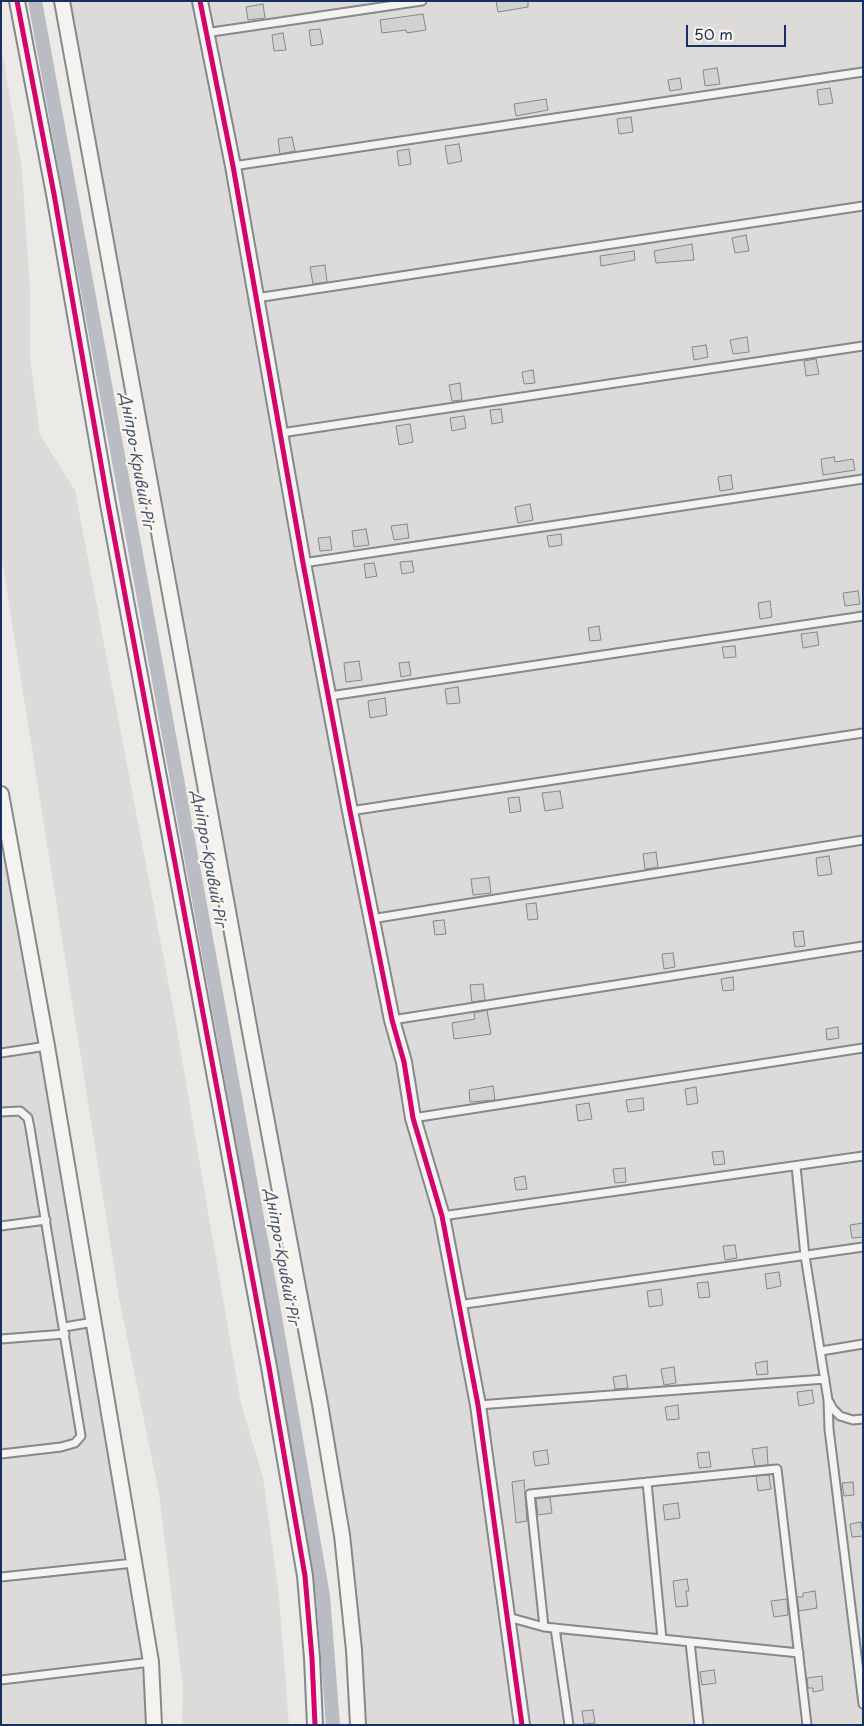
<!DOCTYPE html>
<meta charset="utf-8">
<style>
body{margin:0}
#map{position:relative;width:864px;height:1726px;overflow:hidden;background:#eceae6;font-family:"Playpen Sans",sans-serif}
canvas{display:block}
.frame{position:absolute;inset:0;border:2px solid #1b2f5e;pointer-events:none}
.scale{position:absolute;left:686px;top:25px;width:100px;height:22px;box-sizing:border-box;border:2px solid #1b2f5e;border-top:0;padding-left:6px;font-size:15px;line-height:18px;white-space:nowrap;color:#1b2f5e;-webkit-text-stroke:4px #fbf7ec;paint-order:stroke}
</style>
<div id="map">
<canvas width="864" height="1726"></canvas>
<div class="frame"></div>
<div class="scale">50 m</div>
</div>
<script>
const ctx = document.querySelector('canvas').getContext('2d');
ctx.lineJoin = 'round';
function paint(path, color) {
  ctx.fillStyle = color;
  ctx.fill(path, 'evenodd');
}
function shape(rows) {
  const path = new Path2D();
  for (const r of rows) {
    path.moveTo(r[0], r[1]);
    for (let i = 2; i < r.length; i += 2) path.lineTo(r[i], r[i + 1]);
  }
  return path;
}
function stroke(path, color, width, dash) {
  ctx.strokeStyle = color;
  ctx.lineWidth = width;
  ctx.lineCap = dash ? 'butt' : 'round';
  ctx.setLineDash(dash || []);
  ctx.stroke(path);
}
function drawText(font, color, halo, rows, align = 'center') {
  ctx.font = font + ' "Playpen Sans",sans-serif';
  ctx.lineWidth = 4.5;
  ctx.setLineDash([]);
  ctx.textBaseline = 'middle';
  ctx.strokeStyle = halo;
  ctx.fillStyle = color;
  for (const [text, x, y, turn = 0] of rows) {
    ctx.save();
    ctx.translate(x, y);
    ctx.rotate((+turn || 0) * Math.PI / 180);
    ctx.textAlign = isNaN(turn) ? turn : align;
    if (halo) ctx.strokeText(text, 0, 0);
    ctx.fillText(text, 0, 0);
    ctx.restore();
  }
}
paint(shape([
 [62,1,863,1,863,1725,358,1725,342,1535],
 [1,45,22,169,30,291,30,357,40,435,75,490,175,1018,241,1404,263,1477,279,1596,289,1725,182,1725,183,1688,159,1494,119,1298,1,554],
 [1,794,47,1046,154,1725,1,1725]
]), '#dcdbd9');
stroke(shape([
 [35,1,272,1300,323,1596,333,1725]
]), '#b9bcc3', 14);
const building = shape([
 [496,1,528,1,528,7,498,12,496,1],
 [263,4,265,18,248,20,246,7,263,4],
 [423,14,426,30,407,33,406,30,382,33,380,20,423,14],
 [320,29,323,44,311,46,309,30,320,29],
 [283,33,286,50,274,51,272,35,283,33],
 [717,68,720,84,705,86,703,70,717,68],
 [680,78,682,89,670,91,668,80,680,78],
 [830,88,833,103,819,105,817,90,830,88],
 [546,99,548,110,516,116,514,104,546,99],
 [631,117,633,132,619,134,617,119,631,117],
 [292,137,295,151,280,154,278,139,292,137],
 [459,144,462,161,448,164,445,146,459,144],
 [409,149,411,164,399,166,397,151,409,149],
 [746,235,749,251,735,253,732,238,746,235],
 [692,244,694,260,656,263,654,251,692,244],
 [634,251,635,260,601,266,600,256,634,251],
 [325,265,327,282,313,284,310,267,325,265],
 [747,337,749,352,733,354,730,340,747,337],
 [706,345,708,357,694,360,692,347,706,345],
 [816,359,819,374,806,376,804,361,816,359],
 [533,370,535,383,524,384,522,372,533,370],
 [460,383,462,400,452,401,449,385,460,383],
 [501,409,503,422,492,424,490,410,501,409],
 [464,416,466,428,452,431,450,418,464,416],
 [410,424,413,442,399,445,396,426,410,424],
 [834,457,835,462,853,459,855,470,823,475,821,459,834,457],
 [731,475,733,489,720,491,718,477,731,475],
 [530,504,533,520,518,523,515,507,530,504],
 [407,524,409,538,394,540,391,526,407,524],
 [366,529,369,545,354,547,352,531,366,529],
 [561,534,562,545,549,547,547,536,561,534],
 [330,537,332,550,320,551,318,538,330,537],
 [412,561,414,572,402,574,400,562,412,561],
 [374,563,377,576,366,578,364,564,374,563],
 [858,591,860,604,845,606,843,593,858,591],
 [770,601,772,617,760,619,758,603,770,601],
 [599,626,601,640,590,641,588,628,599,626],
 [817,632,819,645,803,648,801,634,817,632],
 [735,646,736,657,724,658,722,647,735,646],
 [359,661,362,680,346,682,344,663,359,661],
 [409,662,411,675,401,677,399,663,409,662],
 [458,687,460,703,447,704,445,689,458,687],
 [385,698,387,715,370,718,368,701,385,698],
 [560,791,563,808,545,811,542,793,560,791],
 [519,797,521,811,510,813,508,798,519,797],
 [656,852,658,867,645,869,643,854,656,852],
 [829,856,832,874,818,876,816,858,829,856],
 [489,877,491,893,473,895,471,879,489,877],
 [536,903,538,919,528,920,526,904,536,903],
 [444,920,446,934,435,935,433,921,444,920],
 [803,931,805,946,795,947,793,932,803,931],
 [673,953,675,967,664,969,662,954,673,953],
 [733,977,734,990,723,991,721,979,733,977],
 [483,984,485,1000,472,1002,470,985,483,984],
 [487,1010,491,1034,454,1039,452,1023,475,1019,474,1013,487,1010],
 [838,1027,839,1038,827,1040,826,1029,838,1027],
 [493,1086,495,1100,470,1102,469,1090,493,1086],
 [696,1087,698,1103,687,1105,685,1089,696,1087],
 [643,1098,644,1110,628,1112,626,1100,643,1098],
 [589,1103,592,1119,578,1121,576,1105,589,1103],
 [723,1151,725,1164,714,1165,712,1152,723,1151],
 [625,1168,626,1182,615,1183,613,1169,625,1168],
 [525,1176,527,1189,516,1190,514,1178,525,1176],
 [863,1223,863,1237,852,1238,850,1225,863,1223],
 [735,1245,737,1258,725,1260,723,1246,735,1245],
 [779,1272,781,1286,767,1289,765,1274,779,1272],
 [708,1282,710,1297,699,1298,697,1283,708,1282],
 [661,1289,663,1305,649,1307,647,1291,661,1289],
 [767,1361,768,1374,757,1375,755,1363,767,1361],
 [674,1367,676,1383,664,1385,661,1369,674,1367],
 [626,1375,628,1388,615,1389,613,1377,626,1375],
 [812,1390,814,1403,799,1406,797,1392,812,1390],
 [678,1405,679,1419,667,1420,665,1407,678,1405],
 [767,1447,768,1465,755,1466,752,1449,767,1447],
 [547,1450,549,1464,535,1466,533,1452,547,1450],
 [709,1452,711,1467,699,1468,697,1453,709,1452],
 [769,1475,771,1489,758,1491,756,1476,769,1475],
 [524,1480,527,1521,516,1523,512,1482,524,1480],
 [853,1482,854,1495,844,1496,842,1483,853,1482],
 [550,1497,552,1513,538,1515,536,1499,550,1497],
 [678,1503,680,1518,665,1520,663,1505,678,1503],
 [861,1522,863,1536,852,1537,850,1524,861,1522],
 [687,1579,689,1591,686,1591,688,1606,676,1607,673,1581,687,1579],
 [815,1591,817,1608,799,1611,797,1597,803,1597,803,1593,815,1591],
 [787,1599,788,1615,774,1617,771,1601,787,1599],
 [714,1670,716,1683,702,1685,700,1672,714,1670],
 [822,1676,823,1690,813,1692,813,1688,808,1688,807,1678,822,1676],
 [593,1710,595,1723,584,1724,582,1711,593,1710]
]);
paint(building, '#d2d1d1');
stroke(building, '#85888f', 1);
const service = shape([
 [205,33,422,1],
 [233,166,863,72],
 [256,298,863,206],
 [281,433,863,346],
 [303,563,863,479],
 [330,696,863,616],
 [350,811,863,733],
 [371,919,863,840],
 [392,1020,863,946],
 [1,1053,47,1046],
 [1,1112,20,1111,28,1118,30,1128,81,1436,75,1443,61,1447,1,1454],
 [413,1118,863,1048],
 [796,1166,805,1256,828,1400,833,1409,840,1416,853,1420,863,1419],
 [442,1216,863,1156],
 [1,1226,46,1220],
 [458,1305,863,1247],
 [64,1327,94,1322],
 [1,1339,65,1334],
 [821,1351,863,1344],
 [828,1400,829,1429,863,1704],
 [478,1405,825,1379],
 [647,1482,662,1639],
 [1,1577,134,1563],
 [508,1617,544,1627,799,1653],
 [544,1627,530,1494,777,1469,807,1725],
 [555,1628,569,1725],
 [690,1642,699,1725],
 [1,1680,151,1662]
]);
const minor = shape([
 [17,1,54,194,108,504,269,1367,305,1576,312,1658,315,1725],
 [62,1,251,1037,320,1404,342,1535,354,1650,358,1725],
 [200,1,233,166,303,563,350,811,392,1020,404,1062,413,1118,442,1216,478,1405,522,1725],
 [1,794,47,1046,151,1662,154,1725]
]);
stroke(service, '#85888f', 11);
stroke(minor, '#85888f', 18);
stroke(service, '#f4f3ef', 7);
stroke(minor, '#f4f3ef', 14);
stroke(shape([
 [17,1,54,194,108,504,269,1367,305,1576,312,1658,315,1725],
 [200,1,233,166,303,563,350,811,392,1020,404,1062,413,1118,442,1216,478,1405,522,1725]
]), '#d6006c', 5);
drawText('italic 15px', '#445378', '#fbf7ec', [
 ["Дніпро-Кривий Ріг",136,461,80],
 ["Дніпро-Кривий Ріг",208,859,80],
 ["Дніпро-Кривий Ріг",281,1257,80]
]);
</script>
